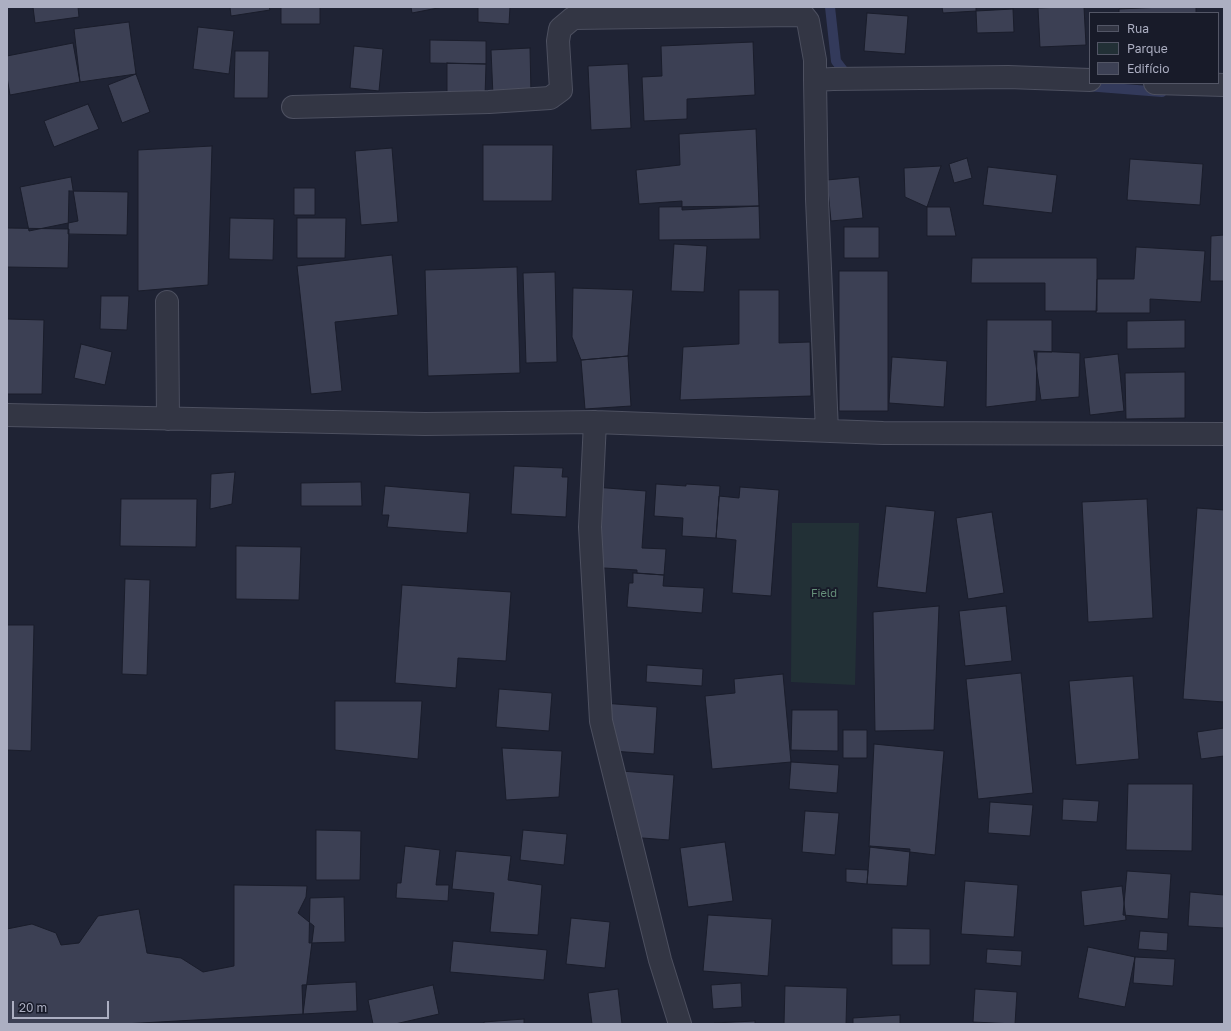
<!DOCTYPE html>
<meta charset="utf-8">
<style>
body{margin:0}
#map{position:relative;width:1231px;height:1031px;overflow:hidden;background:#1f2334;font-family:"Golos Text",sans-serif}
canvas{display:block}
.frame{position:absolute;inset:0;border:8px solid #acafc2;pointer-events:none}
.legend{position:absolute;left:1089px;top:12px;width:130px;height:72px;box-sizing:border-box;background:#181b29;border:1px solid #535666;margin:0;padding:5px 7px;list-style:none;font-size:12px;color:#acafc2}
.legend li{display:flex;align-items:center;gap:8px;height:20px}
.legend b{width:20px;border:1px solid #535666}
.scale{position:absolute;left:12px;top:1001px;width:97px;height:18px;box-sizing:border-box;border:2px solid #acafc2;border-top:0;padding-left:5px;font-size:12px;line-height:14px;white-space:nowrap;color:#acafc2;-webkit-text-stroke:3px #181b29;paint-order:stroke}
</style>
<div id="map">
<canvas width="1231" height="1031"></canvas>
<div class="frame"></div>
<ul class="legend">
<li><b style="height:5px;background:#333644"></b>Rua</li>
<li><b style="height:11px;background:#223036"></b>Parque</li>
<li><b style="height:11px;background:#3c4054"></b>Edifício</li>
</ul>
<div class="scale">20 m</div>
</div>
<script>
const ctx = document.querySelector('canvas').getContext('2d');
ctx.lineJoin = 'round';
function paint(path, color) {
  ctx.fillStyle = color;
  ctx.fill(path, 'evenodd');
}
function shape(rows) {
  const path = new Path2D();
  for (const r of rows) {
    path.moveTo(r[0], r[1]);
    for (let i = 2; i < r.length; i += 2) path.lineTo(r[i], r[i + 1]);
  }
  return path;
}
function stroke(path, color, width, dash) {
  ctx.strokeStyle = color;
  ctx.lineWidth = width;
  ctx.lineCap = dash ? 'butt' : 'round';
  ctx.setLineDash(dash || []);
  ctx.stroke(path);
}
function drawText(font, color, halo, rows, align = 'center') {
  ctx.font = font + ' "Golos Text",sans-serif';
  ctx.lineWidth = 4;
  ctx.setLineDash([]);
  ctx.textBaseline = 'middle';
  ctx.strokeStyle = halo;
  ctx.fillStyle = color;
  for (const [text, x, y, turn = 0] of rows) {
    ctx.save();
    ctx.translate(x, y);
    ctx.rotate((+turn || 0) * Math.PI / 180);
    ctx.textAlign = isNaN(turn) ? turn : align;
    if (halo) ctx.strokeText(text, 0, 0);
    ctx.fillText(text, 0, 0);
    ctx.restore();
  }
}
paint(shape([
 [792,523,859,523,855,685,791,682]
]), '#223036');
stroke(shape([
 [830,7,836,61,849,78],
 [1086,86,1162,92]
]), '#333a5b', 10);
const building = shape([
 [33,7,78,7,79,17,35,23,33,7],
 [230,7,269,7,270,10,231,16,230,7],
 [281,7,320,7,320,24,281,24,281,7],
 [411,7,443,7,412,13,411,7],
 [478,7,510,7,509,24,478,22,478,7],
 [942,7,976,7,976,11,943,13,942,7],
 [1061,7,1084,7,1086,45,1040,47,1038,8,1061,7],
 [1163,7,1196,7,1196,13,1119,13,1119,9,1163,7],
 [1013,9,1014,32,977,33,976,11,1013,9],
 [867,13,908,16,905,54,864,51,867,13],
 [129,22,136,74,80,82,74,29,129,22],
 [198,27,234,31,229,74,193,69,198,27],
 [430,40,486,41,486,64,430,63,430,40],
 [753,42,755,95,687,99,687,119,644,121,642,77,662,76,661,46,753,42],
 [73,43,80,82,10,95,7,77,7,56,73,43],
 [354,46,383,49,379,91,350,88,354,46],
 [530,48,531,94,493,96,491,50,530,48],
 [235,51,269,51,268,98,234,98,235,51],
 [447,63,486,64,485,97,447,96,447,63],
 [628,64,631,128,591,130,588,66,628,64],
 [136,74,150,112,122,123,108,85,136,74],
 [88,104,99,129,54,147,44,121,88,104],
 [756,129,759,206,682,210,682,201,639,204,636,170,680,165,679,134,756,129],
 [483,145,553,145,552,201,483,201,483,145],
 [212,146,208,285,138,291,138,150,212,146],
 [392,148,398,222,361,225,355,151,392,148],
 [967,158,972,178,954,183,949,164,967,158],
 [1130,159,1203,164,1200,205,1127,200,1130,159],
 [941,166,927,207,905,197,904,168,941,166],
 [988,167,1057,175,1052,213,983,205,988,167],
 [71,177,78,221,29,231,20,187,71,177],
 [859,177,863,218,831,221,827,180,859,177],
 [294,188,315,188,315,215,294,215,294,188],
 [69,191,128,192,127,235,68,234,69,191],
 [759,206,760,239,659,240,659,207,759,206],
 [927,207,950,207,956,236,927,236,927,207],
 [230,218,274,219,273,260,229,259,230,218],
 [297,218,346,218,345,258,297,258,297,218],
 [844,227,879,227,879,258,844,258,844,227],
 [7,228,69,229,68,268,7,267,7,228],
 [1224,235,1224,281,1210,281,1211,236,1224,235],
 [674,244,707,246,704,292,671,291,674,244],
 [1136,247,1205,251,1201,302,1150,299,1150,313,1096,313,1097,279,1134,279,1136,247],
 [392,255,398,315,335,322,342,391,311,394,297,266,392,255],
 [972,258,1097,258,1097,311,1045,311,1045,283,971,283,972,258],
 [517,267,520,373,428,376,425,270,517,267],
 [839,271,888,271,888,411,839,411,839,271],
 [555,272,557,362,526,363,523,273,555,272],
 [573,288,633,290,628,356,581,360,572,337,573,288],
 [739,290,779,290,779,343,810,342,811,396,680,400,683,347,739,344,739,290],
 [101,296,129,296,127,330,100,329,101,296],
 [7,319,44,320,42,394,7,394,7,319],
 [987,320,1052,320,1052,352,1037,352,1036,401,986,407,987,320],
 [1185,320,1185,348,1127,349,1127,321,1185,320],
 [81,344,112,352,105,385,74,378,81,344],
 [1034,351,1080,353,1079,397,1041,400,1034,351],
 [1118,354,1124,411,1090,415,1084,358,1118,354],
 [628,356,631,406,585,409,581,360,628,356],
 [892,357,947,361,944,407,889,403,892,357],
 [1185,372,1185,418,1126,419,1125,373,1185,372],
 [514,466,563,468,562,477,568,477,566,517,511,514,514,466],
 [235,472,232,504,210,509,211,474,235,472],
 [361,482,362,506,301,506,301,483,361,482],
 [656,484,686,486,686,484,720,486,716,538,682,536,683,518,654,516,656,484],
 [385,486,470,493,467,533,387,527,389,515,382,515,385,486],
 [594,487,646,491,642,548,666,549,664,575,637,573,637,570,588,567,594,487],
 [740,487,779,490,771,596,732,593,736,540,716,538,719,496,739,498,740,487],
 [121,499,197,499,196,547,120,546,121,499],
 [1147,499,1153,618,1088,622,1082,502,1147,499],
 [886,506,935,511,926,593,877,587,886,506],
 [1197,508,1224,510,1224,702,1183,699,1197,508],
 [992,512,1004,593,968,599,956,518,992,512],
 [236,546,301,547,299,600,236,599,236,546],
 [633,573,664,575,663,586,704,588,702,613,627,607,629,583,633,583,633,573],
 [125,579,150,580,147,675,122,674,125,579],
 [402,585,511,592,506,661,458,658,456,688,395,683,402,585],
 [939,606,934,730,875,731,873,612,939,606],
 [1006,606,1012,661,965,666,959,611,1006,606],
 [7,625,34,625,31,751,7,750,7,625],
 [647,665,703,669,702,686,646,682,647,665],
 [1021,673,1033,793,978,799,966,679,1021,673],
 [783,674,791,762,712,769,705,696,735,693,734,679,783,674],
 [1133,676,1139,759,1076,765,1069,681,1133,676],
 [499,689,552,693,549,731,496,727,499,689],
 [335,701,422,701,418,759,335,750,335,701],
 [602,703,657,707,654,754,598,750,602,703],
 [792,710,838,710,838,751,791,750,792,710],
 [1224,728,1224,756,1201,759,1197,732,1224,728],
 [843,730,867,730,867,758,843,758,843,730],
 [874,744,944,751,935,855,869,847,874,744],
 [502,748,562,751,559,797,506,800,502,748],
 [791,762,839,765,837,793,789,789,791,762],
 [621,771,674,775,669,840,616,836,621,771],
 [1128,784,1193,784,1192,851,1126,850,1128,784],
 [1063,799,1099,801,1097,822,1062,820,1063,799],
 [990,802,1033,805,1030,836,988,833,990,802],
 [805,811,839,813,835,855,802,852,805,811],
 [316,830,361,831,360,880,316,880,316,830],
 [523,830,567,834,564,865,520,860,523,830],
 [725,842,733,901,688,907,680,848,725,842],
 [405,846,440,850,436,885,449,885,448,901,396,898,397,883,401,883,405,846],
 [870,846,910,849,907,886,867,884,870,846],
 [456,851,511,856,508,880,542,885,538,935,490,932,494,893,452,889,456,851],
 [846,869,868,870,867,884,846,882,846,869],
 [1127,871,1171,874,1168,919,1123,915,1127,871],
 [965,881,1018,885,1014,937,961,934,965,881],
 [234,885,307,886,306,897,298,913,314,926,303,1014,123,1024,7,1024,7,929,32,924,56,933,61,945,79,943,98,916,139,909,147,953,181,958,203,972,234,966,234,885],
 [1122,886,1126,920,1084,926,1081,891,1122,886],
 [1190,892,1224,895,1224,928,1188,926,1190,892],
 [344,897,345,942,309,943,310,898,344,897],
 [708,915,772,919,768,976,703,971,708,915],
 [571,918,610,922,605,968,566,964,571,918],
 [892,928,930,929,930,965,892,965,892,928],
 [1140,931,1168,933,1167,951,1138,949,1140,931],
 [453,941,547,950,544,980,450,972,453,941],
 [1088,947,1135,957,1125,1007,1078,998,1088,947],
 [987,949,1022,951,1021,966,986,963,987,949],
 [1135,957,1175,959,1173,986,1133,983,1135,957],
 [356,982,357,1011,303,1014,302,985,356,982],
 [741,983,742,1007,713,1009,711,985,741,983],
 [433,985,439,1014,395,1024,373,1024,368,1000,433,985],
 [785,986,847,988,846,1024,784,1024,785,986],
 [618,989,622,1024,592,1024,588,993,618,989],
 [975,989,1017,992,1015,1024,973,1022,975,989],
 [900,1015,900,1024,853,1024,853,1018,900,1015],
 [524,1019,524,1024,484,1024,484,1022,524,1019],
 [755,1021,755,1024,714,1024,714,1023,755,1021]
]);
paint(building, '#3c4054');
stroke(building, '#1a1d2b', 1);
const minor = shape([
 [815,80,817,199,827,431],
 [1155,83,1224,85],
 [293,107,489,102,550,98,561,90,558,41,560,29,573,18,795,15,804,16,808,21,815,60,815,80,833,79,1008,77,1090,80],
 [167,302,168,419],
 [7,415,425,424,595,422,883,433,1224,434],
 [595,422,590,527,601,721,660,960,680,1024]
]);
stroke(minor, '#4d5060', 24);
stroke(minor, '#333644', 22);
drawText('11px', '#66907a', '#181b29', [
 ["Field",824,594]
]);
</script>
